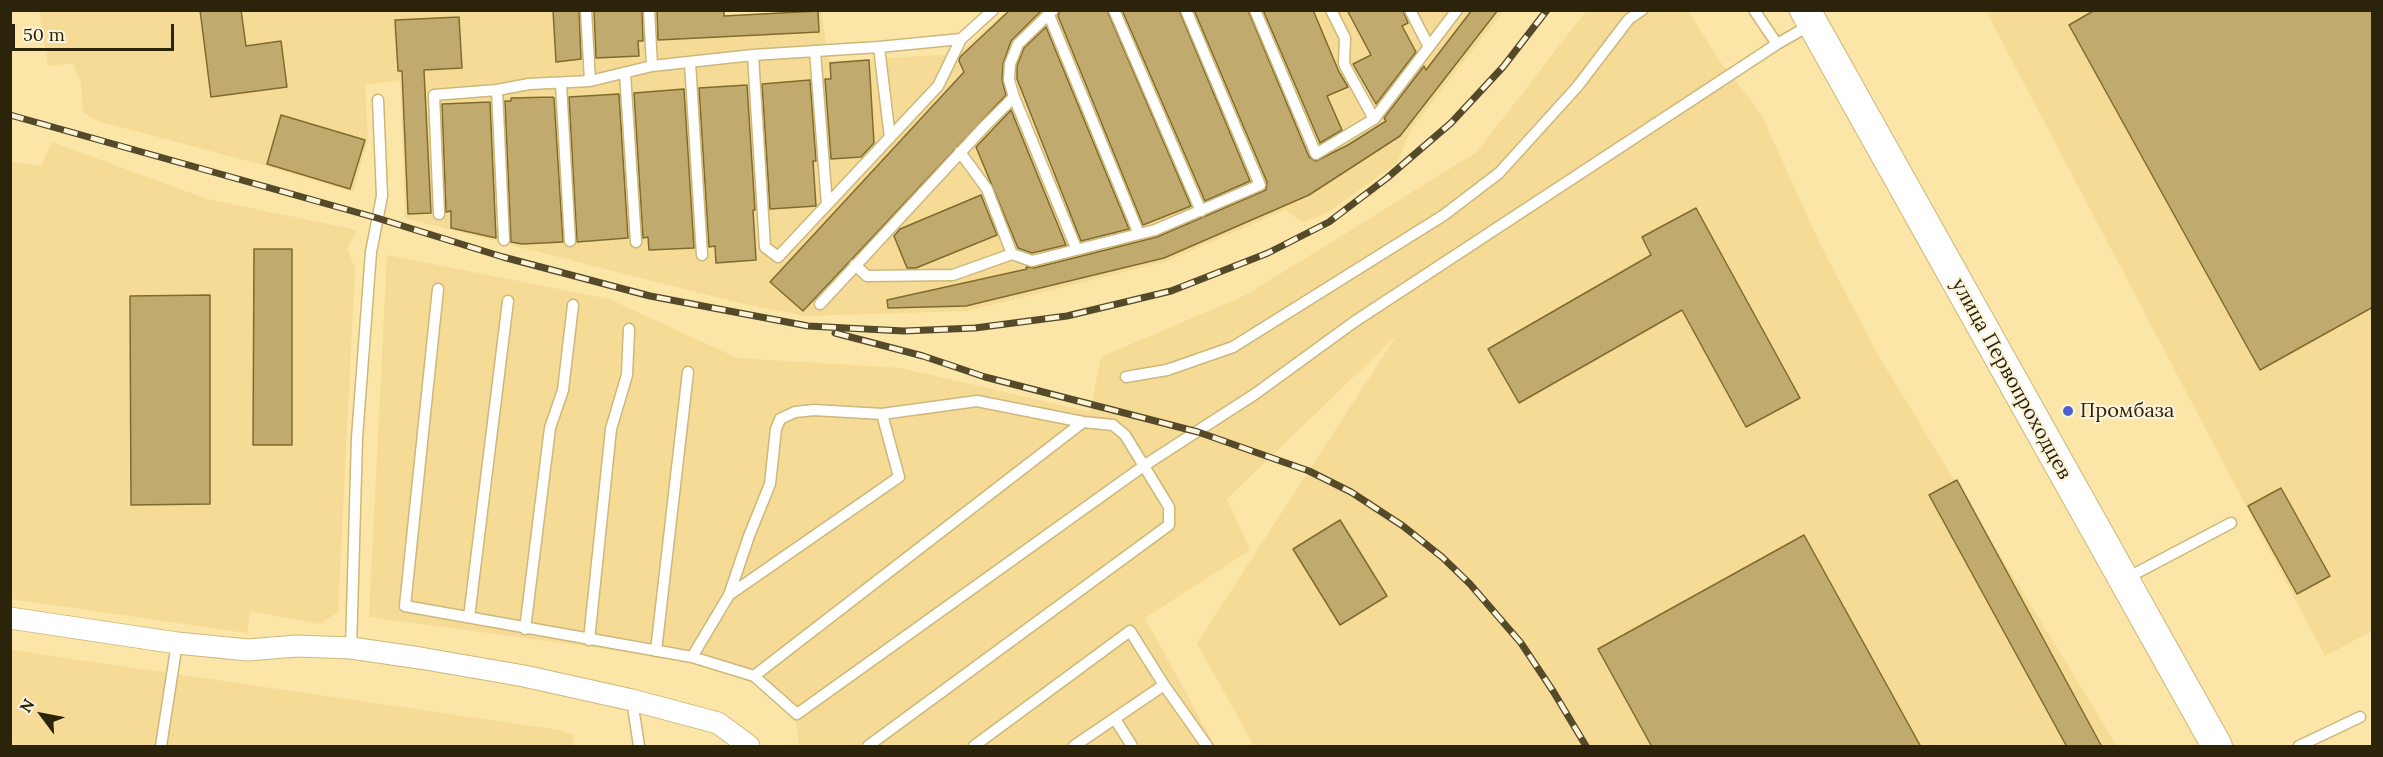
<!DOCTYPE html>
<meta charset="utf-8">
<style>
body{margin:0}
#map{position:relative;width:2383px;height:757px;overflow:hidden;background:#fbe5a7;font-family:Lora,serif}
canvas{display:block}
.frame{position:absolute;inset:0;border:12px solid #2c240a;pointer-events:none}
.north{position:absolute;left:12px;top:685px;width:60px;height:60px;-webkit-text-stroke:4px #fcf3db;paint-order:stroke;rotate:302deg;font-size:16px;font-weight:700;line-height:24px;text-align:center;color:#2c240a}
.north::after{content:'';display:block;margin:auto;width:21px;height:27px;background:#2c240a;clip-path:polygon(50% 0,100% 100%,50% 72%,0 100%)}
.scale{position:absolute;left:12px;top:24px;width:162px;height:27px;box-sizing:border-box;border:3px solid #2c240a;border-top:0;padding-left:8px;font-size:18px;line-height:21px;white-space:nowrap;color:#2c240a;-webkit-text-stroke:4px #fcf3db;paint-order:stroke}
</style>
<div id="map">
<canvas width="2383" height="757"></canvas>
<div class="frame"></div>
<div class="north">N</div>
<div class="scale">50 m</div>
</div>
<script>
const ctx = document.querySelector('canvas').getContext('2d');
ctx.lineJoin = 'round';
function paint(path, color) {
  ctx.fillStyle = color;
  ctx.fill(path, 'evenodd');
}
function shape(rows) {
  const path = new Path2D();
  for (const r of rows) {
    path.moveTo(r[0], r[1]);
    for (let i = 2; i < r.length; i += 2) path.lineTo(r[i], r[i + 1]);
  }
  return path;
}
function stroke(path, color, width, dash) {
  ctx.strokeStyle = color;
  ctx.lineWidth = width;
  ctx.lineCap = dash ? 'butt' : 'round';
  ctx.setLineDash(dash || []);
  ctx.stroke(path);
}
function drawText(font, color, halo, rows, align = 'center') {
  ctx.font = font + ' Lora,serif';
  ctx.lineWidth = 4.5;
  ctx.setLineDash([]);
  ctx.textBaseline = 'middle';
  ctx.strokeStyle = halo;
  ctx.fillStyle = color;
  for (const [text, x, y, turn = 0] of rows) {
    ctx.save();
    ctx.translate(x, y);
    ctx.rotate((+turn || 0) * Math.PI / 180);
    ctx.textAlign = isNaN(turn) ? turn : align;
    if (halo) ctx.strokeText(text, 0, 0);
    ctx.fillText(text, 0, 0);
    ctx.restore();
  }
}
paint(shape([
 [681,10,682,17,821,11,829,61,958,54,1006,11,1503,11,1411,129,1397,163,1327,213,1303,222,1285,210,1165,262,967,311,805,316,739,303,405,218,400,80,365,85,368,140,353,192,263,165,98,121,83,112,81,83,73,63,48,66,39,11],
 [1586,11,1688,11,1719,60,1754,104,1764,120,1819,242,1879,357,2117,746,1254,746,1197,643,1397,335,1227,499,1250,550,1145,618,1215,746,799,746,797,725,755,669,369,617,387,255,609,299,737,358,901,368,1090,412,1101,357,1246,295,1477,152],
 [1986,11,2372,11,2372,631,2325,656],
 [52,142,207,199,357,230,347,248,355,268,338,612,320,624,250,611,247,633,11,599,11,162,41,166],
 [11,650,559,730,574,735,572,746,11,746]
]), '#f5db95');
const building = shape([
 [200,10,241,10,246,46,281,41,287,87,211,97,200,10],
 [553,10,579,10,581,59,556,62,553,10],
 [594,10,642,10,643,41,638,41,639,56,596,58,594,10],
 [657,10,724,10,724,16,818,11,819,32,658,40,657,10],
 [1010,10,1042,10,1011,41,1003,64,1002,80,1006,95,803,311,770,282,964,72,959,61,960,57,1010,10],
 [1060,10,1107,10,1191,206,1143,225,1058,16,1060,10],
 [1122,10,1179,10,1250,181,1205,201,1122,10],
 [1194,10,1248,10,1309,157,1316,161,1348,145,1386,121,1384,118,1424,66,1426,70,1472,10,1498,10,1400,136,1309,195,1164,258,966,306,888,308,887,300,1027,269,1026,267,1034,268,1157,237,1266,190,1267,182,1194,10],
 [1263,10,1313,10,1339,72,1348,87,1327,96,1342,130,1320,143,1263,10],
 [1347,10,1403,10,1408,23,1402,26,1416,52,1376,104,1353,64,1371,55,1347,10],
 [2095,10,2373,10,2373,307,2260,370,2069,25,2095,10],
 [459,17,462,68,424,70,431,213,408,214,402,71,398,71,395,20,459,17],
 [1046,27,1129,229,1081,241,1017,79,1017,66,1024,48,1046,27],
 [869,60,874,143,861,157,831,159,825,79,831,79,830,63,869,60],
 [810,80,816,161,813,161,816,206,770,209,762,84,810,80],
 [747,85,755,210,753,210,756,260,716,263,715,246,709,247,699,88,747,85],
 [684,89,694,248,649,250,648,237,643,238,634,93,684,89],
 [619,94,628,238,577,242,569,97,619,94],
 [552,97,554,98,563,242,522,244,511,242,505,101,511,101,511,98,552,97],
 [490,102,496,238,451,228,451,211,446,212,442,104,490,102],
 [1011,110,1066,245,1032,253,1018,248,976,147,1011,110],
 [281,115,365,140,350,189,267,164,281,115],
 [981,195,997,235,916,268,907,268,894,236,900,229,981,195],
 [1696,208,1800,398,1746,427,1682,310,1519,403,1488,349,1651,255,1642,237,1696,208],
 [254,249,292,249,292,445,253,445,254,249],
 [210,295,210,504,131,505,130,296,210,295],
 [1957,480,1976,515,2102,747,2067,747,1929,495,1957,480],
 [2281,488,2330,576,2297,594,2248,506,2281,488],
 [1340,520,1387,596,1340,625,1293,549,1340,520],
 [1804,535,1921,747,1652,747,1598,649,1804,535]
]);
paint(building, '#c0aa6e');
stroke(building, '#806b2f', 1.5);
const lane = shape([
 [586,10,590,81],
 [649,10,652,66],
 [1114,10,1201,211],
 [1255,10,1316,154,1374,119,1457,10],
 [1331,10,1345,38,1344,64,1374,119],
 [1410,10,1429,47],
 [1754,10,1777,44],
 [1049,15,1139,234],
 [879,47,890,138],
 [815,51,827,205],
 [753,55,765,247,778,257,938,86,961,39],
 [690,62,702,255],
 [625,73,636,242],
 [561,84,570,241],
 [497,90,504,240],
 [1014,97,1076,248],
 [960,152,987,189,1012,254],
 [439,214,434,95,497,90,529,84,590,81,652,66,753,55,879,47,961,39,993,10],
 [855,265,867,276,953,275,1012,254,1032,261,1155,230,1260,185,1186,10],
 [438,289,405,606,692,657,754,676,797,714,1145,465,1255,394,1354,322,1777,44,1812,24],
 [820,304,984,127,1014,97,1009,80,1010,64,1018,44,1053,10],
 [1126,377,1167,370,1233,347,1444,215,1499,173,1577,87,1629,19,1642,10],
 [2125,579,2231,523],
 [729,595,899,477,882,414],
 [469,617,508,301],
 [525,629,550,428,563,390,573,305],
 [589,640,611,429,627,375,629,329],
 [351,648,357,438,371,252,382,196,378,100],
 [656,651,688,372],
 [692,657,729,595,749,536,770,484,776,429,780,419,795,412,814,410,882,414,977,401,1083,422],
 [754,676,1083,422,1113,425,1125,435,1169,507,1169,525,868,746],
 [632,700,639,746],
 [1115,719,1132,746],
 [161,746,177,643],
 [974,746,1130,631,1164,685],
 [1074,746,1164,685,1207,746],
 [2299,746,2360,717]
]);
const street = shape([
 [10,618,177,643,248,650,297,646,351,648,420,658,524,676,632,700,718,723,749,746]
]);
const secondary = shape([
 [1805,10,2217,746]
]);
stroke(lane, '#cdb77a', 13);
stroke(street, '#cdb77a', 23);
stroke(secondary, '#cdb77a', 32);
stroke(lane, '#fff', 10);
stroke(street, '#fff', 21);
stroke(secondary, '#fff', 30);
const rail = shape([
 [10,115,377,218,503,257,650,296,808,326,904,331,975,328,1067,316,1171,291,1268,253,1329,222,1387,178,1451,123,1503,67,1547,10],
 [835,333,923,356,985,377,1198,432,1309,471,1351,492,1403,526,1442,557,1470,584,1521,643,1553,691,1586,746]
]);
stroke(rail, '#544928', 7);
stroke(rail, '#fcf3db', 4.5, [14]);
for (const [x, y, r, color] of [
 [2068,411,6,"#4760d4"]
]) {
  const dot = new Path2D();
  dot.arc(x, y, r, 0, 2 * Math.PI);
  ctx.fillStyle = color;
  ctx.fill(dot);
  stroke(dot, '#fcf3db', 2);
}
drawText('20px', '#2c240a', '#fcf3db', [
 ["улица Первопроходцев",2011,379,61]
]);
drawText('20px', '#2c240a', '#fcf3db', [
 ["Промбаза",2080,411]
], 'left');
</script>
